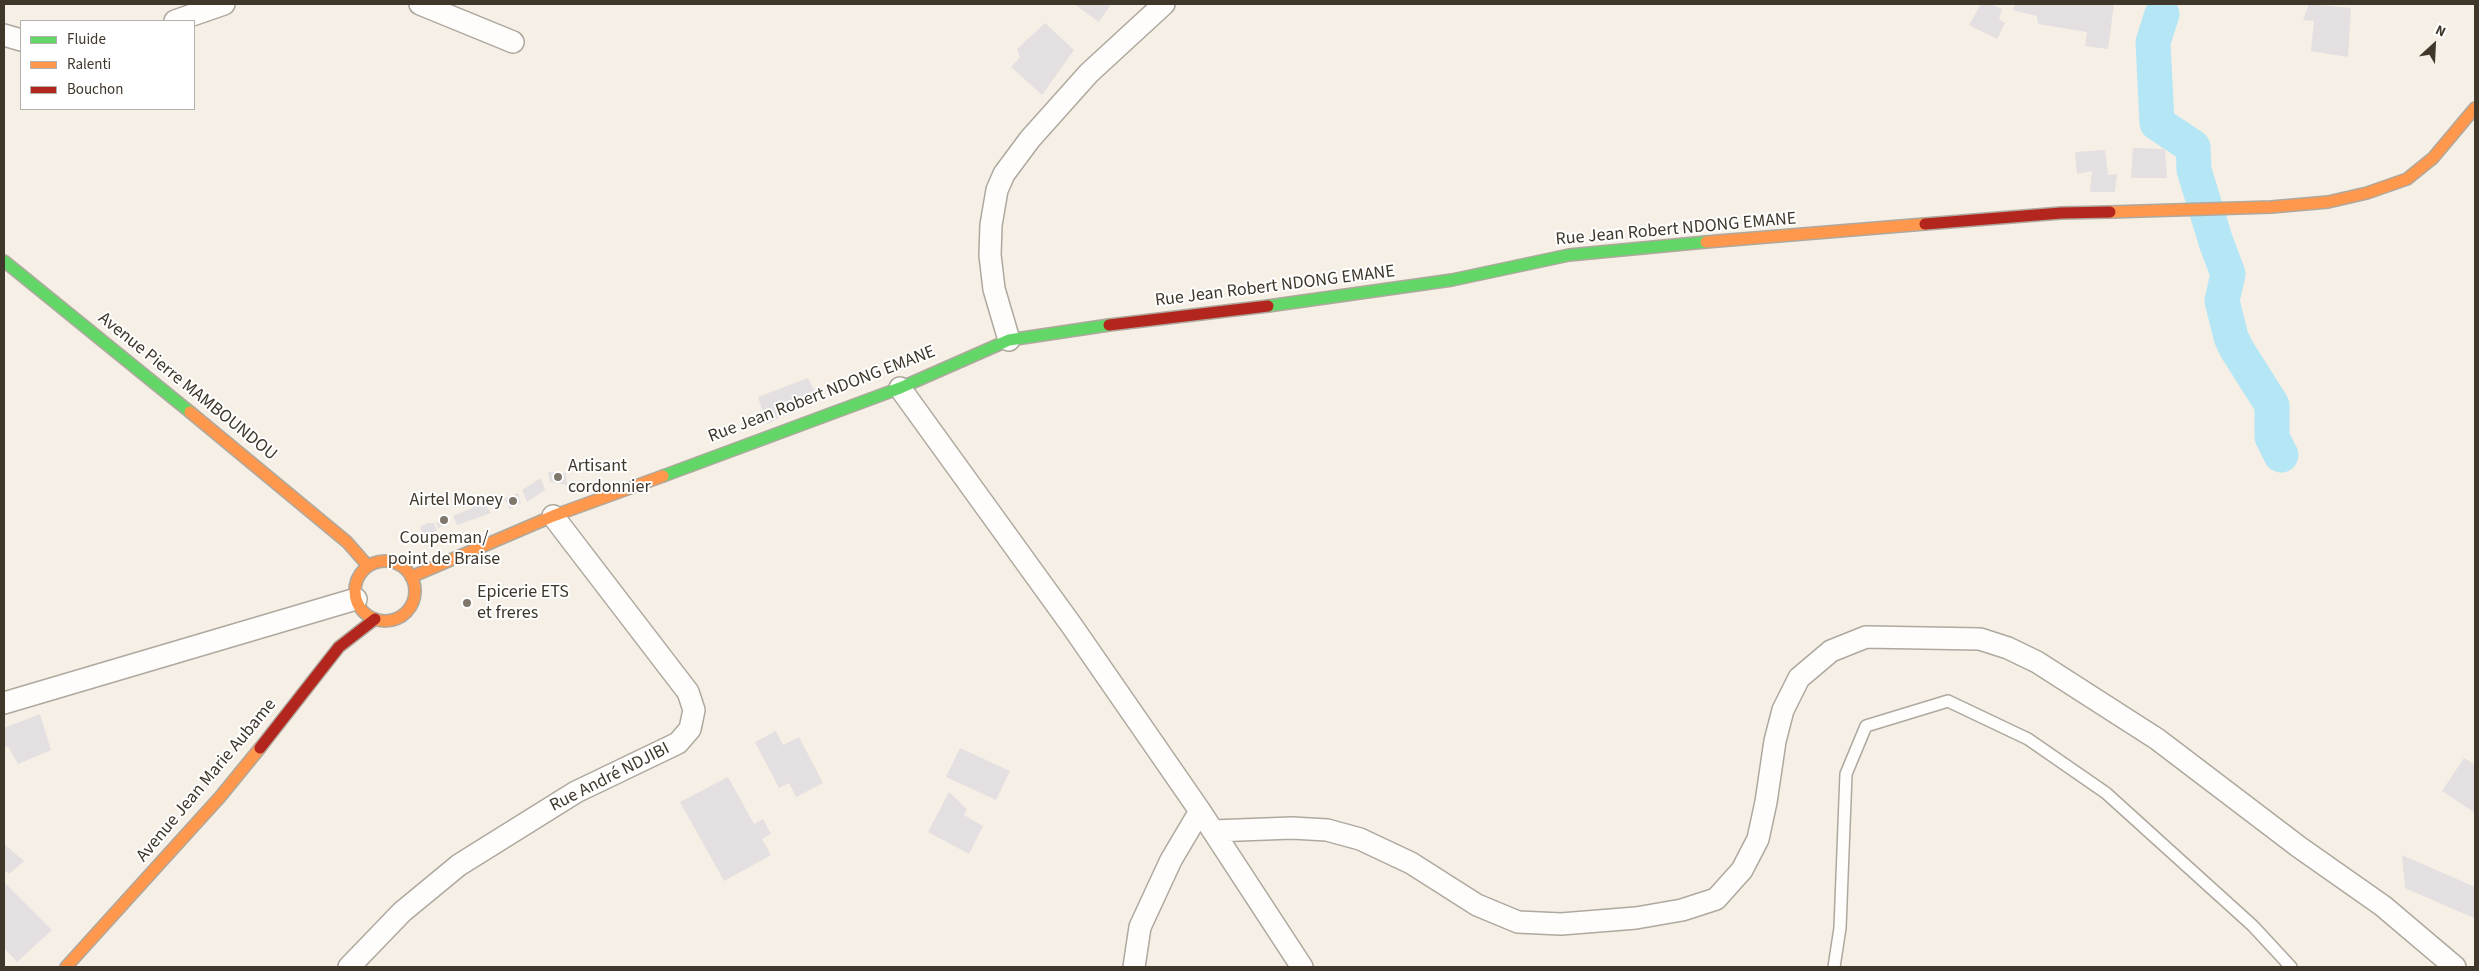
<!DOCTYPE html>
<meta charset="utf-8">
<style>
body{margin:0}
#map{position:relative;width:2479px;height:971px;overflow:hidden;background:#f6efe5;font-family:"Source Sans 3",sans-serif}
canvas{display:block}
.frame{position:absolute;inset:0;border:5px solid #40372b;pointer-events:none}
.legend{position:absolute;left:20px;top:20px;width:175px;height:90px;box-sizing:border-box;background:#fff;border:1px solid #b3afaa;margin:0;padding:6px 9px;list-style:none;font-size:15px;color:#40372b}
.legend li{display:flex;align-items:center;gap:10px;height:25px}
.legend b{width:25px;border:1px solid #b3afaa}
.north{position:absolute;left:2409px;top:20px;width:50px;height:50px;-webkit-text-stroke:4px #fff;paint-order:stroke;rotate:25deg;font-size:14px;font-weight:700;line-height:20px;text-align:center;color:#40372b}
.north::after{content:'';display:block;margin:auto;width:18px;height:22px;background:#40372b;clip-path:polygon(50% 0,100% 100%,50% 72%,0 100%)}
</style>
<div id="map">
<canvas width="2479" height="971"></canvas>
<div class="frame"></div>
<ul class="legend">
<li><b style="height:6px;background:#63d668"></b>Fluide</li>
<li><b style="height:6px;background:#ff974d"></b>Ralenti</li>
<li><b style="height:6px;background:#b3261e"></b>Bouchon</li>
</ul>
<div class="north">N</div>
</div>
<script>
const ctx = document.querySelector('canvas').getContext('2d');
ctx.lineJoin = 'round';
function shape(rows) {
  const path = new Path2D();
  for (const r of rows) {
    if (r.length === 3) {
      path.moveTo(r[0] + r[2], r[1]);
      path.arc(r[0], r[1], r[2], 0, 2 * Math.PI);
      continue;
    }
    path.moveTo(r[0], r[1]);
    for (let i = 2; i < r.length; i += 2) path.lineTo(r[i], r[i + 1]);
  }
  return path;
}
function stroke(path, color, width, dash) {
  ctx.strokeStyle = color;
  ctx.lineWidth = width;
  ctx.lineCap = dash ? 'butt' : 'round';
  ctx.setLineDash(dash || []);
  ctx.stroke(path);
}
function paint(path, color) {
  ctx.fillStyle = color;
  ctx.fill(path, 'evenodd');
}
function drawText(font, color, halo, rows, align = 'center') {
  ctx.font = font + ' "Source Sans 3",sans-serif';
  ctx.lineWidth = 4;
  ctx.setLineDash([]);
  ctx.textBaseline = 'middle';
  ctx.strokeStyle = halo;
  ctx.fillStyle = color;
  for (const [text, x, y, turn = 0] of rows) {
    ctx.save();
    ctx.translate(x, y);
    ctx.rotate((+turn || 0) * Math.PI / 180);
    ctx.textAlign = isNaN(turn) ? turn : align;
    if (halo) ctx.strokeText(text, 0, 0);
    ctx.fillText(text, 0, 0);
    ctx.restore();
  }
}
stroke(shape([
 [2162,14,2153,42,2157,123,2193,147,2194,170,2216,242,2228,274,2222,301,2231,337,2236,348,2272,405,2272,437,2281,455]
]), '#b4e6f5', 35);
paint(shape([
 [1074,4,1111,4,1099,22],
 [1981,4,1991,4,2002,9,1999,19,2005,23,1997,39,1969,25],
 [2015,4,2114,4,2108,49,2085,46,2087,32,2038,24,2037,16,2013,10],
 [2309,4,2351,8,2348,57,2311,51,2314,21,2303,20],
 [1045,23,1074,50,1042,95,1011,67,1020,57,1017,49],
 [2133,148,2165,149,2167,178,2131,178],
 [2105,150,2108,175,2117,174,2115,192,2090,192,2092,171,2077,174,2075,152],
 [808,378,818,398,767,424,758,397],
 [548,472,566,473,567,485,550,482],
 [541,478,545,490,527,502,522,490],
 [518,493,521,503,510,509,504,499],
 [484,503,491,513,457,525,453,516],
 [446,518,449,524,438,528,436,523],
 [428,523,434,523,437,531,423,534,420,527],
 [40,714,51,750,18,764,8,746,4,748,4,728],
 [776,731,783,745,799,737,823,783,796,797,789,783,779,788,755,742],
 [960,748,1010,771,996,800,946,777],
 [2464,758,2475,765,2475,813,2442,791],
 [728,777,754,824,763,819,771,834,762,839,771,855,724,881,680,802],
 [949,792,967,809,964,815,983,826,969,854,928,832],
 [4,844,24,861,9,874,4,870],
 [2402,855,2475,887,2474,918,2405,888],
 [4,882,52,930,17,962,4,948]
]), '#e4dfe1');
const lane = shape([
 [1834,967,1840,928,1846,774,1866,726,1948,701,2028,739,2106,793,2253,926,2291,967]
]);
const street = shape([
 [420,4,513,42],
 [175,21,224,4],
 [4,35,21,40],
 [1009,340,994,289,990,255,991,225,997,190,1004,174,1030,139,1089,73,1164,4],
 [900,388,1072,626,1200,811,1302,967],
 [4,703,356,599],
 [1213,831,1292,828,1327,830,1360,839,1411,863,1477,905,1518,922,1561,924,1636,918,1682,910,1716,899,1742,870,1758,839,1766,802,1775,741,1783,710,1799,678,1831,651,1866,637,1980,639,2008,648,2037,662,2157,739,2299,847,2383,906,2455,967],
 [349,967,402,912,459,865,576,792,678,743,690,729,694,710,688,692,553,516],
 [1134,967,1140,927,1171,860,1200,811]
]);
const fast = shape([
 [4,261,190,412],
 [1268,306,1452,280,1569,255,1706,242],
 [663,476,900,388,1009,340,1109,325]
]);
const slow = shape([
 [2110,212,2271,207,2328,202,2367,193,2407,179,2433,158,2475,108],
 [1706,242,1925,224],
 [190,412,347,542,368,566],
 [385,591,30],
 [411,577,553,516,663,476],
 [66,967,220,797,260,748]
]);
const jam = shape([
 [1925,224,2061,213,2110,212],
 [1109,325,1268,306],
 [260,748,339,647,375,619]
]);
stroke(lane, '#aea89e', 14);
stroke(street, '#aea89e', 24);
stroke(fast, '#aea89e', 14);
stroke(slow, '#aea89e', 14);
stroke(jam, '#aea89e', 14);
stroke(lane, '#fefdfb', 11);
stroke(street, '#fefdfb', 21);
stroke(fast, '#63d668', 11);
stroke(slow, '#ff974d', 11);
stroke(jam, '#b3261e', 11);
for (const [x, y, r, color] of [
 [558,477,5,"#80776c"],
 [513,501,5,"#80776c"],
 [444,520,5,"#80776c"],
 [467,603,5,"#80776c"]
]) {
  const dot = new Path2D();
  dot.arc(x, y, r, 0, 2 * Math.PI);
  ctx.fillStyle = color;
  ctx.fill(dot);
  stroke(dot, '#fff', 2);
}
drawText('18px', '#40372b', '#fff', [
 ["Rue Jean Robert NDONG EMANE",1676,230,-5],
 ["Rue Jean Robert NDONG EMANE",1275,287,-7],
 ["Avenue Pierre MAMBOUNDOU",187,387,39],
 ["Rue Jean Robert NDONG EMANE",822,395,-21],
 ["Rue André NDJIBI",610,778,-27],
 ["Avenue Jean Marie Aubame",207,781,-50]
]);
drawText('18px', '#40372b', '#fff', [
 ["Artisant",568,467],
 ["cordonnier",568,488],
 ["Airtel Money",503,501,"right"],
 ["Coupeman/",444,539,"center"],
 ["point de Braise",444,560,"center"],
 ["Epicerie ETS",477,593],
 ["et freres",477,614]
], 'left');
</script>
